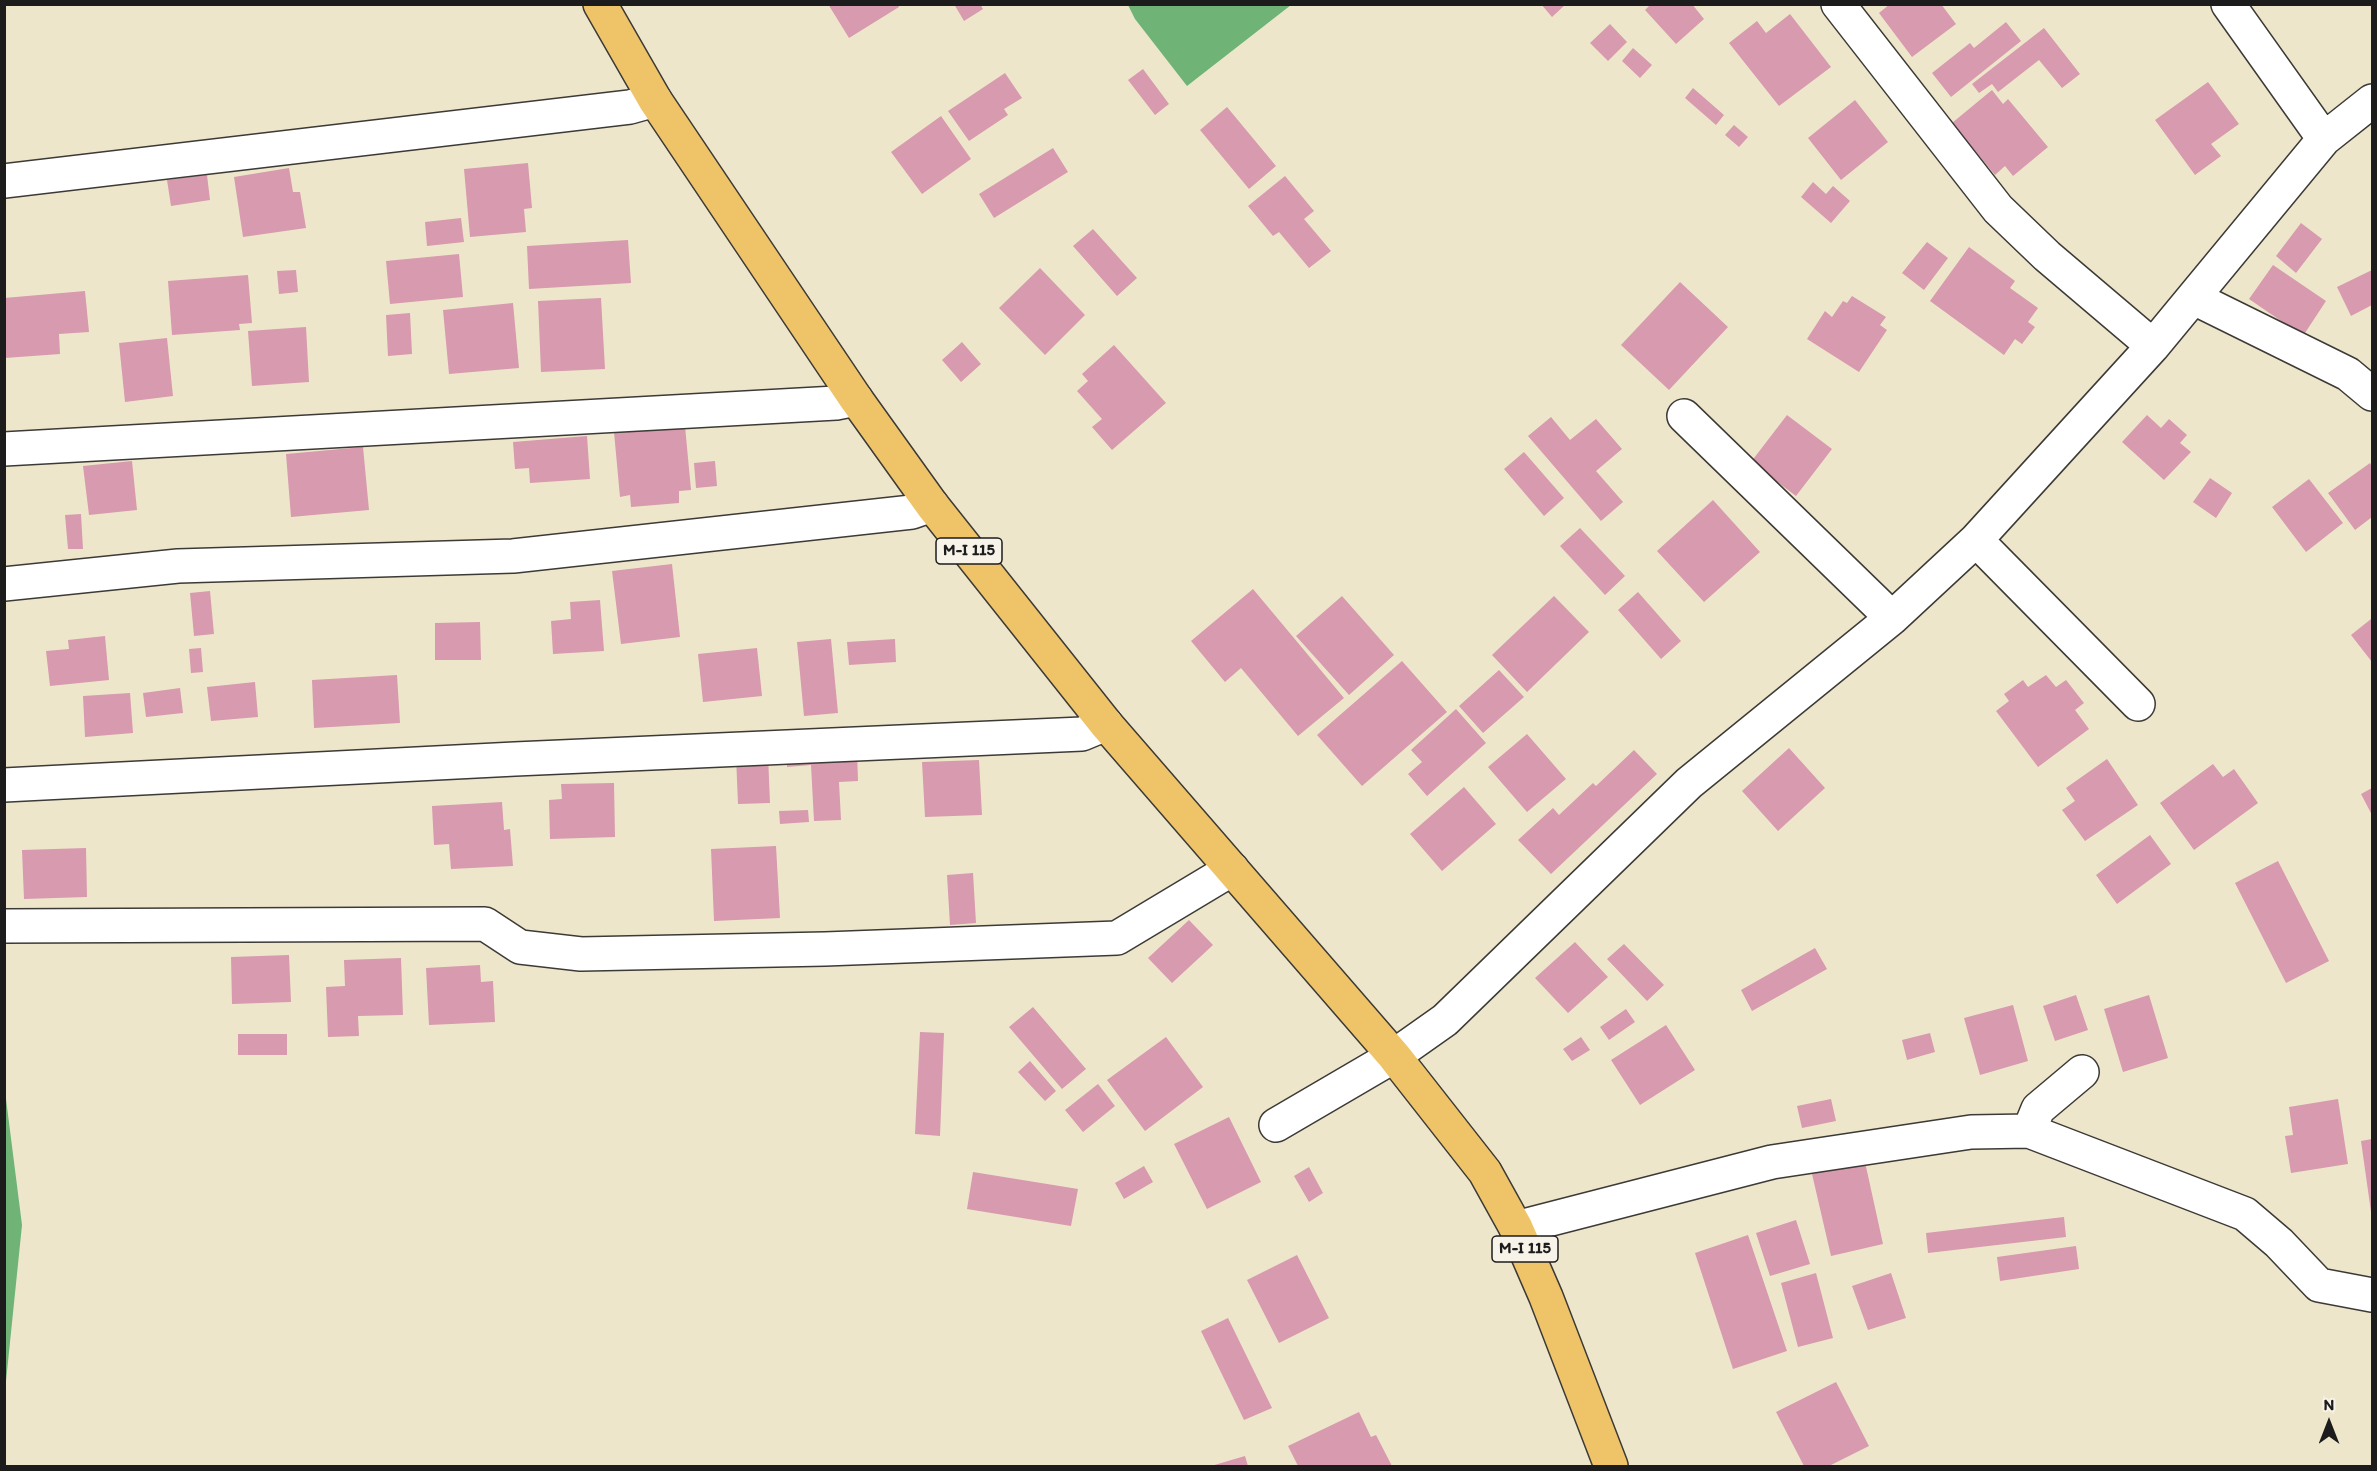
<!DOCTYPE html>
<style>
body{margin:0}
#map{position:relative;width:2377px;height:1471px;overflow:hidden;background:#eee6cb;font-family:Itim,sans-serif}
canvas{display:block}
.frame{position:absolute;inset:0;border:6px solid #1c1c1c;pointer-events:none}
.north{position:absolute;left:2299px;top:1393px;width:60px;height:60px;-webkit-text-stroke:4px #f7f3e8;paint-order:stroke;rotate:0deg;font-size:16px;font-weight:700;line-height:24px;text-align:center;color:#1c1c1c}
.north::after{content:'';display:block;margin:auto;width:21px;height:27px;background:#1c1c1c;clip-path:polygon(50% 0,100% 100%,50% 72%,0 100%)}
</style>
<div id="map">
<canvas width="2377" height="1471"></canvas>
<div class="frame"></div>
<div class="north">N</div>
</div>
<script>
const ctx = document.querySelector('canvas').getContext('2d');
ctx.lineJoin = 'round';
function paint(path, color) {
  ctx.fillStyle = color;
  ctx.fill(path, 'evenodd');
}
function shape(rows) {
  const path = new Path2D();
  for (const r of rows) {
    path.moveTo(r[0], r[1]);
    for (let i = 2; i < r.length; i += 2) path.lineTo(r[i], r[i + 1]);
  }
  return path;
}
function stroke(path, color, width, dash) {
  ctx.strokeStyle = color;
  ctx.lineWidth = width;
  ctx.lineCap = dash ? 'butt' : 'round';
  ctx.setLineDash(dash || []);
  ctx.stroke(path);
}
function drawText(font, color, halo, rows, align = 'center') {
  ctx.font = font + ' Itim,sans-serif';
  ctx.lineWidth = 4.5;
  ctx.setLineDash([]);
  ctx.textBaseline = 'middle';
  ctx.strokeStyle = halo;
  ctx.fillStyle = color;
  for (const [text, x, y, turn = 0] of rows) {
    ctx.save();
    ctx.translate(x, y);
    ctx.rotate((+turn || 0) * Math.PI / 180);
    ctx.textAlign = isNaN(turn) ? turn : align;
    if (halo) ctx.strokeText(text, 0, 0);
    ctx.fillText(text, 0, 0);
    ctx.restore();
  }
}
paint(shape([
 [1128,5,1291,5,1187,86,1135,19],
 [5,1091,22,1225,5,1391,4,1391]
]), '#6fb377');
paint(shape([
 [828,4,898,4,899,7,849,38],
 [954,4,980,4,983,9,964,21],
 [1541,4,1566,4,1552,17],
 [1651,4,1692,4,1704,19,1676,44,1645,10],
 [1890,4,1941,4,1956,24,1912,57,1879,13],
 [1790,14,1831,67,1779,106,1729,43,1757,21,1766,33],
 [2006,22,2021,41,1951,97,1932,73,1970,43,1974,48],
 [1610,24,1627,42,1608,61,1590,43],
 [2044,28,2080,74,2062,88,2039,60,1998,92,1992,84,1979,93,1972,84],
 [1633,48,1652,65,1640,78,1622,61],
 [1143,69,1169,104,1155,115,1128,80],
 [1005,73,1022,98,1004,109,1008,115,969,141,948,111],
 [2208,82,2239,124,2211,144,2221,156,2195,175,2155,120],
 [1693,88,1724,115,1716,125,1685,98],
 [1992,90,2003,104,2008,99,2048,147,2013,176,2005,166,1995,175,1952,123],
 [1855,100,1888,142,1841,180,1808,138],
 [1227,107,1276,166,1249,189,1200,130],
 [941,116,971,159,922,194,891,152],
 [1734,125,1748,137,1739,147,1725,135],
 [1053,148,1068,172,994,218,979,194],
 [528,163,532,208,524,209,526,232,470,237,464,169],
 [289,168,293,192,300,192,306,228,243,237,234,177],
 [207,175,210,200,171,206,167,180],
 [1285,176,1314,211,1304,219,1331,251,1309,268,1279,232,1273,236,1248,206],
 [1813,182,1826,194,1833,186,1850,201,1831,223,1801,197],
 [461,218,464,242,427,246,425,222],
 [2301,223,2322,239,2296,273,2276,256],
 [1093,229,1137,278,1117,296,1073,246],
 [628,240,631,283,529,289,527,246],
 [1927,242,1948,258,1924,290,1902,273],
 [1969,247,2015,281,2010,288,2038,308,2028,322,2035,327,2022,344,2015,339,2004,355,1930,301],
 [459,254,463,297,390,304,386,261],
 [2273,265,2326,301,2303,336,2249,299],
 [1040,268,1085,315,1045,355,999,308],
 [296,270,298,292,279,294,277,271],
 [2372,270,2372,305,2351,316,2337,287],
 [248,275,252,323,239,324,240,330,172,335,168,281],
 [1680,282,1728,327,1669,390,1621,345],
 [85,291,89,332,59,334,60,354,5,358,4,298],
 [1852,296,1886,317,1880,325,1887,330,1859,372,1807,339,1825,311,1832,317,1843,301,1847,303],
 [601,298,605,369,541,372,538,301],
 [513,303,519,368,449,374,443,310],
 [410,313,412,354,388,356,386,315],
 [306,327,309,382,252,386,248,331],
 [167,338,173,396,125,402,119,343],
 [962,342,981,364,961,382,942,360],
 [1114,345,1166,403,1112,450,1092,427,1102,419,1077,391,1088,381,1082,374],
 [1787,415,1832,449,1796,496,1751,462],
 [2147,415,2161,428,2169,419,2187,435,2180,443,2191,452,2164,480,2122,442],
 [1551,417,1570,440,1596,419,1622,449,1596,471,1623,502,1601,521,1528,436],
 [685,426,691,490,679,491,679,503,631,507,630,495,620,497,614,432],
 [587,436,590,479,530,483,529,468,515,469,513,442],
 [363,447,369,510,291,517,286,454],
 [1524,452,1564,498,1544,516,1504,469],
 [132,461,137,510,89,515,83,466],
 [715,461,717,486,696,488,694,463],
 [2370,463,2372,467,2372,517,2355,530,2328,493],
 [2210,478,2232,493,2216,518,2193,502],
 [2309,479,2343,523,2306,552,2272,507],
 [1713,500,1760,552,1704,602,1657,551],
 [81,514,83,549,68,549,65,515],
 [1580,528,1625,576,1605,595,1560,546],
 [672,564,680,637,621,644,612,571],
 [1253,589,1344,698,1298,736,1241,668,1225,682,1191,641],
 [210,591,214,634,194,636,190,593],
 [1638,592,1681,641,1661,659,1618,610],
 [1342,596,1394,655,1349,695,1296,636],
 [1554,596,1589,632,1527,692,1492,655],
 [600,600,604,651,553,654,551,621,571,619,570,602],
 [2371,619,2372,620,2372,662,2351,635],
 [480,622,481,660,435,660,435,623],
 [105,636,109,680,50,686,46,651,69,649,68,640],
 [831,639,838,713,804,716,797,642],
 [895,639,896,662,849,665,847,642],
 [201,648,203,672,191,673,189,649],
 [757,648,762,696,703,702,698,654],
 [1402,661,1447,712,1362,786,1317,735],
 [1499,670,1524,697,1483,733,1459,706],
 [397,675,400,723,314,728,312,680],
 [2046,675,2056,687,2066,680,2084,703,2075,710,2089,729,2038,767,1996,711,2009,701,2004,694,2023,680,2028,687],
 [255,682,258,717,211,721,207,687],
 [180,688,183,713,146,717,143,693],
 [130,693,133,733,85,737,83,696],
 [1456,709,1486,743,1427,796,1408,774,1422,762,1411,750],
 [1527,734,1566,779,1527,812,1488,767],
 [1789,748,1825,788,1778,831,1742,791],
 [857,750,858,781,839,782,841,820,814,821,811,765,787,767,787,753],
 [1634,750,1657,774,1551,874,1518,840,1553,808,1559,815,1593,783,1596,786],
 [768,755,770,803,738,804,736,756],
 [2107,759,2138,805,2085,841,2062,810,2075,801,2066,788],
 [979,760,982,815,925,817,922,762],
 [2213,764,2223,777,2234,769,2258,803,2194,850,2160,803],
 [614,783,615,837,550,839,549,800,562,799,561,784],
 [1464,787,1496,824,1442,871,1410,834],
 [2372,788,2372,815,2361,794],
 [502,802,504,830,510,829,513,866,451,869,449,844,434,845,432,806],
 [808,810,809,822,780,824,779,811],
 [2150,835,2171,864,2117,904,2096,875],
 [776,846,780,918,714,921,711,849],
 [86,848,87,897,24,899,22,850],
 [2278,861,2329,961,2286,983,2235,883],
 [973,873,976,923,950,925,947,875],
 [1189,920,1213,945,1172,983,1148,958],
 [1575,942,1608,977,1568,1013,1535,978],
 [1624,944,1664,985,1647,1001,1607,959],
 [1815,948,1827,969,1752,1011,1741,990],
 [289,955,291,1002,232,1004,231,957],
 [401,958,403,1015,358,1016,359,1036,328,1037,326,987,345,986,344,960],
 [480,965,481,982,493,981,495,1022,429,1025,426,968],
 [2076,995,2088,1030,2055,1041,2043,1006],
 [2149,995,2168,1058,2123,1072,2104,1009],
 [2013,1005,2028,1061,1980,1075,1964,1018],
 [1033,1007,1086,1069,1062,1089,1009,1027],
 [1626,1009,1635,1022,1609,1040,1600,1027],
 [1666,1025,1695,1070,1640,1105,1611,1060],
 [920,1032,944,1033,940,1136,915,1134],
 [1930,1033,1935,1052,1907,1060,1902,1040],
 [238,1034,287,1034,287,1055,238,1055],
 [1166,1037,1203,1087,1145,1131,1107,1080],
 [1581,1037,1590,1050,1572,1061,1563,1049],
 [1030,1061,1056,1091,1045,1101,1018,1072],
 [1098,1084,1115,1106,1083,1132,1065,1110],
 [1831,1099,1836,1121,1802,1128,1797,1106],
 [2338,1099,2348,1164,2291,1173,2285,1136,2293,1135,2289,1107],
 [1229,1117,1261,1182,1207,1209,1174,1144],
 [2372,1139,2372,1212,2371,1212,2361,1141],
 [1865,1162,1883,1244,1831,1256,1812,1174],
 [1144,1166,1153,1182,1124,1199,1115,1183],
 [1309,1167,1323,1193,1309,1202,1294,1176],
 [973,1172,1078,1189,1071,1226,967,1209],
 [2064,1217,2066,1237,1928,1253,1926,1233],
 [1796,1220,1810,1264,1770,1276,1756,1233],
 [1748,1235,1787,1351,1733,1369,1695,1253],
 [2076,1246,2079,1269,2000,1281,1997,1257],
 [1297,1255,1329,1318,1279,1343,1247,1280],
 [1816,1273,1833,1338,1798,1347,1781,1283],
 [1891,1273,1906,1318,1868,1330,1852,1286],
 [1228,1318,1272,1408,1244,1420,1201,1331],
 [1836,1382,1869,1446,1829,1466,1804,1466,1776,1412],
 [1359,1412,1371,1437,1376,1435,1392,1466,1298,1466,1288,1446],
 [1245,1456,1248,1466,1211,1466]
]), '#d79aae');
const minor = shape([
 [1838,4,1998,209,2047,256,2153,346],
 [2228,4,2324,139],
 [4,181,630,107,655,100],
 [2194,298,2348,374,2372,394],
 [1684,416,1892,618],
 [4,449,836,403,856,399],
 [1976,540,2138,704],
 [4,584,178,566,513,556,912,512,932,505],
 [4,785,515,759,1082,734,1106,724],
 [4,926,485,924,520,947,581,954,825,949,1117,938,1232,869],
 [1276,1125,1394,1056,1445,1020,1689,783,1892,618,1976,540,2153,346,2324,139,2372,101],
 [2029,1131,2038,1109,2082,1072],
 [1516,1228,1772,1162,1971,1132,2029,1131,2245,1214,2279,1243,2319,1285,2372,1295]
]);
const major = shape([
 [600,4,655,100,856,399,932,505,1106,724,1394,1056,1485,1172,1516,1228,1546,1297,1611,1466]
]);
stroke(minor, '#3c3a36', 36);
stroke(major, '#3c3a36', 36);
stroke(minor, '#fff', 33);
stroke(major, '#efc469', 33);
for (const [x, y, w] of [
 [969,551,66],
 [1525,1249,66]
]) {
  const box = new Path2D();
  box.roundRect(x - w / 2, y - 13, w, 26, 4.5);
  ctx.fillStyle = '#f7f3e8';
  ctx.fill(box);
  stroke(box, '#1c1c1c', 1.5);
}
drawText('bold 16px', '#1c1c1c', null, [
 ["M-I 115",969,551],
 ["M-I 115",1525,1249]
]);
</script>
